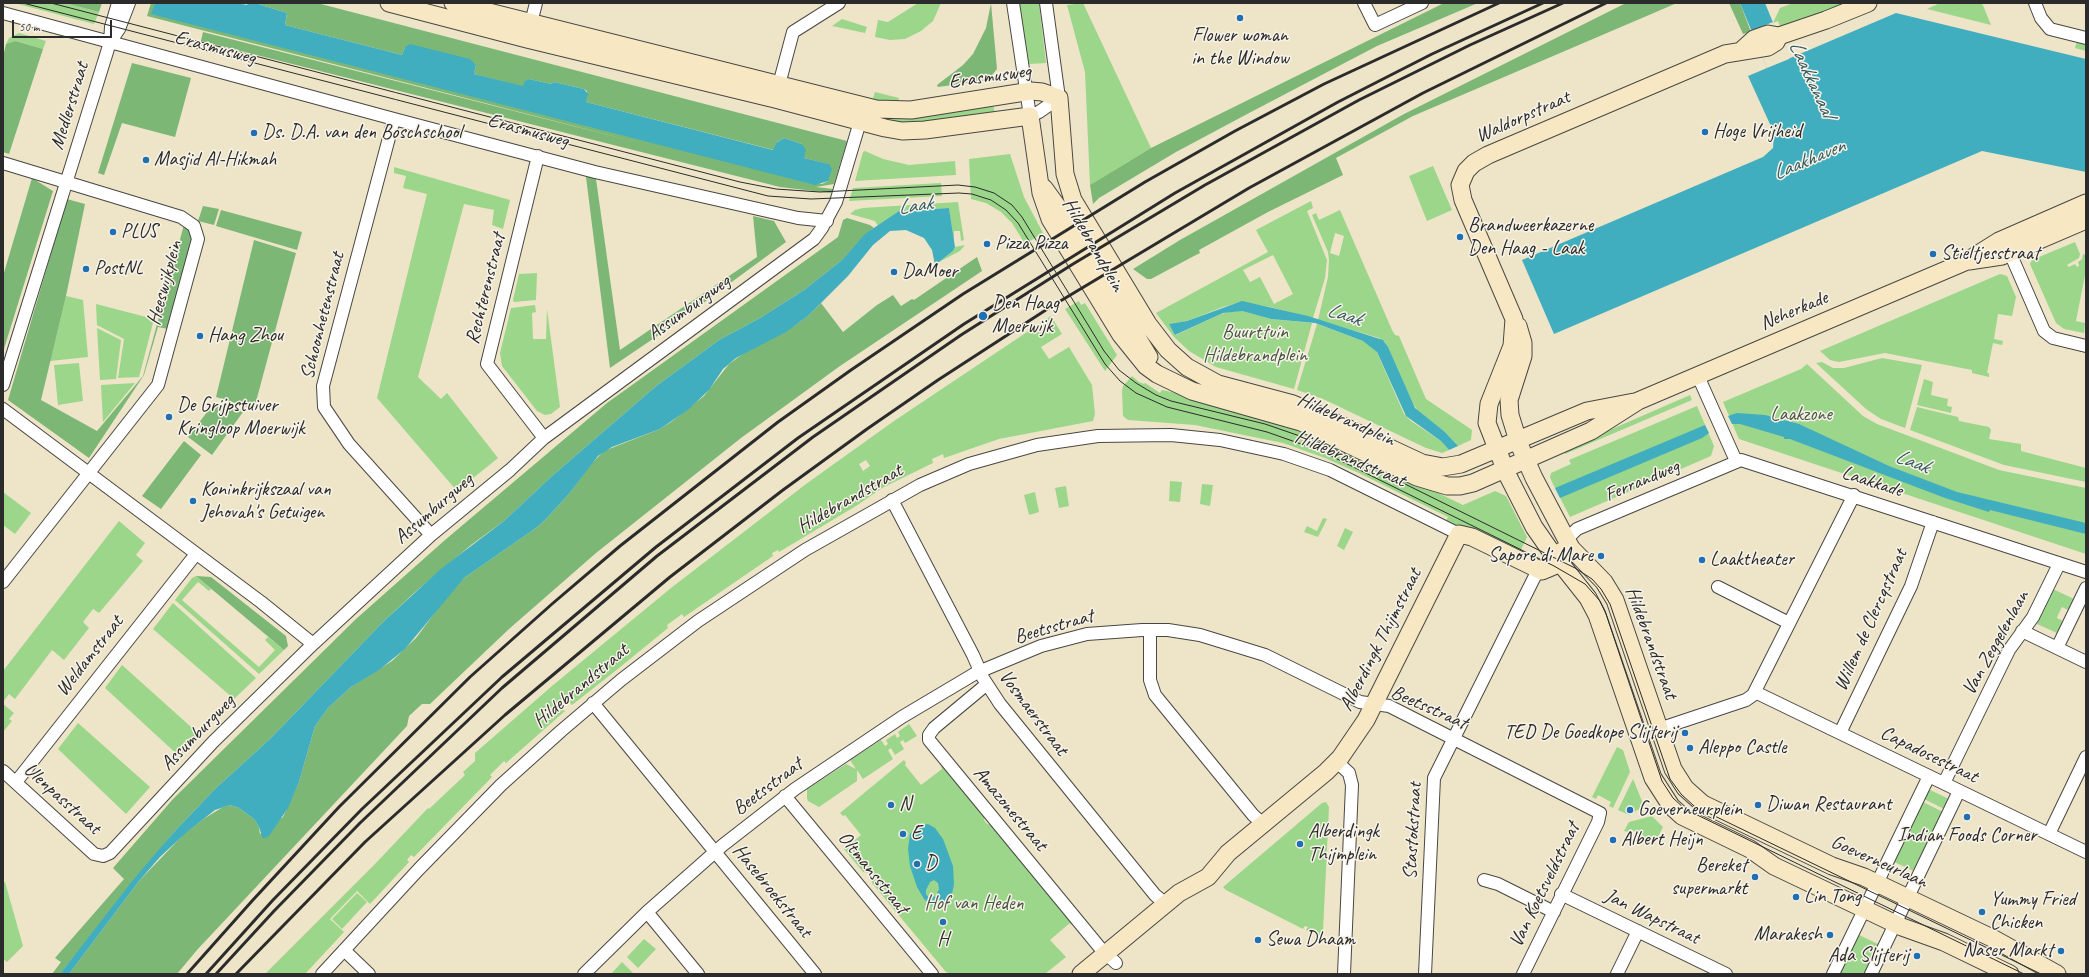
<!DOCTYPE html>
<style>
body{margin:0}
#map{position:relative;width:2089px;height:977px;overflow:hidden;background:#eee5c8;font-family:Caveat,sans-serif}
canvas{display:block}
.frame{position:absolute;inset:0;border:4px solid #2b2b2b;pointer-events:none}
.scale{position:absolute;left:12px;top:20px;width:100px;height:18px;box-sizing:border-box;border:2px solid #2b2b2b;border-top:0;padding-left:5px;font-size:12px;line-height:14px;white-space:nowrap;color:#2b2b2b;-webkit-text-stroke:3px #f7f3e8;paint-order:stroke}
</style>
<div id="map">
<canvas width="2089" height="977"></canvas>
<div class="frame"></div>
<div class="scale">50 m</div>
</div>
<script>
const ctx = document.querySelector('canvas').getContext('2d');
ctx.lineJoin = 'round';
function paint(path, color) {
  ctx.fillStyle = color;
  ctx.fill(path, 'evenodd');
}
function shape(rows) {
  const path = new Path2D();
  for (const r of rows) {
    path.moveTo(r[0], r[1]);
    for (let i = 2; i < r.length; i += 2) path.lineTo(r[i], r[i + 1]);
  }
  return path;
}
function stroke(path, color, width, dash) {
  ctx.strokeStyle = color;
  ctx.lineWidth = width;
  ctx.lineCap = dash ? 'butt' : 'round';
  ctx.setLineDash(dash || []);
  ctx.stroke(path);
}
function drawText(font, color, halo, rows, align = 'center') {
  ctx.font = font + ' Caveat,sans-serif';
  ctx.lineWidth = 3;
  ctx.setLineDash([]);
  ctx.textBaseline = 'middle';
  ctx.strokeStyle = halo;
  ctx.fillStyle = color;
  for (const [text, x, y, turn = 0] of rows) {
    ctx.save();
    ctx.translate(x, y);
    ctx.rotate((+turn || 0) * Math.PI / 180);
    ctx.textAlign = isNaN(turn) ? turn : align;
    if (halo) ctx.strokeText(text, 0, 0);
    ctx.fillText(text, 0, 0);
    ctx.restore();
  }
}
paint(shape([
 [14,3,65,3,99,12,94,24],
 [918,3,941,3,933,21,921,31,905,39,890,40,875,37,878,20,888,22],
 [1019,3,1039,3,1046,63,1029,64],
 [1083,3,1151,148,1090,185,1085,72,1067,5],
 [1793,3,1849,3,1781,29,1778,21,1773,23,1780,8],
 [1940,3,1982,3,1991,25,1927,9],
 [842,19,867,27,865,33,832,26],
 [19,33,46,41,43,49,17,41,6,44,9,38],
 [2077,41,2086,43,2086,51,2075,48],
 [875,92,899,98,898,103,872,101],
 [993,104,995,114,920,123,895,124,874,116],
 [865,151,883,159,909,165,955,161,956,175,855,181,863,152],
 [1010,154,1024,197,1043,233,1025,244,1012,223,1001,212,986,203,971,199,969,159],
 [1433,166,1452,210,1427,221,1409,176],
 [394,167,510,200,503,229,492,225,494,210,464,204,418,377,441,399,447,393,498,458,457,491,377,398,427,194,403,188,406,176,394,173],
 [941,183,942,196,849,201,853,188],
 [1311,201,1313,208,1307,211,1327,260,1325,278,1313,318,1270,307,1241,302,1223,307,1187,321,1169,324,1176,335,1221,314,1233,311,1242,311,1271,319,1312,323,1294,389,1216,367,1189,351,1174,337,1156,313,1268,252,1256,230],
 [1273,255,1293,294,1274,304,1260,277,1250,282,1243,270],
 [958,202,964,240,961,241,960,231,954,231,954,242,949,208,899,211,878,226,875,221,850,214,855,210,863,208],
 [1340,210,1392,330,1395,335,1399,336,1426,399,1472,430,1471,440,1458,446,1445,432,1418,411,1412,402,1385,342,1379,338,1318,320,1328,277,1329,260,1328,252,1312,215,1316,213,1319,220],
 [1335,233,1344,236,1339,256,1330,253],
 [2075,242,2080,254,2079,258,2067,265,2069,267,2075,264,2077,267,2079,266,2078,262,2082,259,2083,254,2086,255,2086,270,2076,321,2085,323,2084,333,2064,329,2056,323,2030,264,2032,260],
 [965,245,960,251,937,263,953,251,955,247],
 [537,273,536,300,514,302,513,300,519,274],
 [2000,274,2007,276,2016,297,2012,316,1998,314,1994,339,2003,341,2002,345,1993,343,1987,373,1989,373,1989,377,1972,373,1972,370,1885,353,1839,362,1830,360,1820,351],
 [66,296,83,300,88,357,50,361],
 [1079,301,1081,305,1085,303,1117,355,1105,371,1065,309],
 [96,304,154,319,139,377,118,378,124,339,97,325],
 [535,305,536,312,532,313,533,339,546,339,547,309,560,407,551,414,545,415,537,411,502,366,500,353,511,308],
 [1051,316,1062,334,1041,347,1049,359,1069,347,1092,385,1095,414,1093,421,999,439,944,458,943,454,932,459,933,463,882,488,856,506,779,552,778,550,772,553,773,556,684,617,682,614,667,625,668,628,619,668,572,705,569,702,562,708,565,711,506,763,504,761,490,775,492,777,414,857,411,855,407,860,409,862,370,904,357,891,330,919,344,932,305,974,265,974,375,864,428,808,429,809,465,775,463,772,475,761,475,753,552,686,671,588,806,484,894,421],
 [866,460,870,466,863,471,859,464],
 [1317,324,1363,341,1375,348,1404,414,1411,421,1441,441,1449,450,1442,453,1426,448,1323,399,1297,390],
 [97,328,121,340,116,379,100,380],
 [1882,358,1922,365,1905,428,1881,419,1866,409,1816,363,1822,362,1833,368,1844,368],
 [79,363,83,401,58,405,54,365],
 [1807,364,1863,416,1877,424,1999,470,2086,488,2086,554,1739,439,1723,402,1801,369],
 [1132,376,1139,382,1144,384,1145,383,1160,393,1162,390,1181,394,1281,422,1327,440,1463,505,1495,491,1506,496,1527,537,1519,554,1445,522,1448,517,1359,473,1325,458,1283,443,1195,425,1128,420,1123,416,1122,391,1123,386],
 [1924,379,1933,382,1931,395,1948,399,1947,406,1952,407,1951,413,1917,405],
 [135,383,103,422,101,385],
 [1690,395,1692,400,1565,454,1564,450],
 [1697,406,1714,446,1711,456,1570,517,1552,482,1550,477,1551,473,1571,464,1569,460],
 [1917,407,1958,417,1959,421,1989,427,1991,430,1989,439,2021,444,2021,451,2086,468,2086,482,2004,465,1910,430],
 [1170,481,1182,482,1180,502,1169,501],
 [1202,484,1213,485,1210,506,1200,504],
 [1066,486,1069,506,1059,508,1055,488],
 [3,492,31,513,15,534,3,525],
 [1035,492,1039,512,1029,515,1024,495],
 [1323,518,1327,519,1318,537,1304,532,1307,526,1317,531],
 [119,521,145,543,136,555,143,561,99,613,93,609,83,622,89,628,64,660,52,650,15,699,9,694,3,702,3,671],
 [1345,528,1353,532,1344,550,1337,546],
 [196,576,211,589,209,591,198,582,182,600,259,667,275,650,265,640,268,637,284,650,259,674,175,600,192,578],
 [2053,589,2074,599,2068,610,2062,607,2058,615,2057,618,2063,621,2057,633,2037,624],
 [173,603,256,678,234,699,153,629],
 [122,665,200,735,180,757,105,688],
 [3,704,14,713,9,719,12,721,3,732],
 [78,723,150,787,126,814,58,749],
 [909,724,917,736,905,743,903,740,900,742,904,749,895,755,891,748,888,750,893,759,863,779,857,770,857,781,819,807,808,801,807,798,807,789,846,764,856,769,850,760,881,740,885,746,888,744,886,740,895,734,897,738,900,736,898,732],
 [1617,747,1623,750,1630,772,1613,808,1609,806,1611,802,1598,795,1596,799,1592,797],
 [904,760,906,763,905,765,921,785,942,769,941,767,943,765,985,816,984,820,987,824,992,825,1073,923,1071,925,1070,923,1050,940,1066,957,1045,974,952,974,946,972,872,883,871,876,868,873,863,872,844,849,861,835,845,815,843,816,840,813],
 [1633,779,1644,806,1629,815,1618,810],
 [1928,789,1951,800,1946,810,1922,798],
 [1921,801,1945,813,1916,872,1892,861],
 [1326,802,1329,807,1323,931,1319,936,1306,930,1308,927,1305,926,1303,929,1226,890,1223,887,1322,803],
 [1652,816,1663,827,1654,845,1650,843,1651,840,1630,829,1628,832,1624,831,1629,822],
 [3,882,5,882,23,946,7,962,3,959],
 [357,893,367,902,342,929,332,919],
 [1857,934,1880,945,1866,974,1838,974],
 [644,939,656,949,638,968,627,957],
 [622,962,633,973,611,974]
]), '#9bd68a');
paint(shape([
 [65,3,102,3,99,12],
 [151,3,155,3,152,13,822,184,828,181,828,164,804,158,802,144,784,138,776,143,774,150,586,102,587,91,584,89,554,82,551,84,529,79,524,87,474,74,476,65,405,47,402,55,285,25,287,13,255,3,317,3,847,141,834,184,816,187,833,189,831,193,780,187,201,41,203,32,640,143,147,16],
 [991,3,997,69,988,80,938,87,937,85,963,65,973,54,986,28],
 [1444,3,1478,3,1377,46,1251,112,1176,152,1099,198,1093,204,1090,185,1151,148],
 [1626,3,1677,3,1413,116,1336,158,1343,175,1268,212,1199,250,1200,253,1194,256,1151,279,1147,279,1133,269,1180,240,1404,114],
 [1729,3,1740,3,1751,32,1743,34],
 [16,41,43,49,9,154,3,152,3,57,6,44],
 [132,63,191,78,175,137,122,123,104,175,98,173],
 [585,169,595,172,620,350,757,257,753,216,774,221,786,242,672,326,610,368],
 [32,178,53,191,3,352,3,276],
 [67,199,85,204,66,296,41,400,97,431,143,376,185,221,197,228,168,329,158,327,144,375,89,458,8,400],
 [203,206,219,209,214,225,198,221],
 [221,210,302,232,297,250,216,226],
 [847,218,870,225,874,228,864,236,842,260,804,290,760,318,719,340,655,387,552,476,504,521,471,545,414,593,384,621,270,739,216,788,173,833,60,974,52,974,61,962,55,958,124,879,113,868,173,799,356,619,445,540,607,403,838,237,843,220],
 [254,240,296,253,254,409,216,397],
 [977,257,982,271,840,366,741,438,596,553,509,629,430,704,422,704,409,716,407,726,197,950,177,974,69,974,139,881,187,831,205,818,223,807,230,805,239,808,254,819,259,827,260,834,283,817,299,782,315,726,328,708,351,687,392,661,416,638,451,591,464,578,536,528,545,520,568,495,591,464,604,451,660,429,671,422,704,396,729,364,747,351,794,326,808,316,821,303,843,332,877,305,893,295,901,306,912,299,914,300],
 [214,403,243,412,212,455,188,437],
 [184,441,201,455,161,509,142,496],
 [196,576,211,577,286,636,288,646,284,650]
]), '#7cb776');
paint(shape([
 [155,3,237,3,247,5,248,3,255,3,287,13,285,25,402,55,405,47,410,44,470,59,476,65,474,74,523,86,525,81,529,79,551,84,554,82,584,89,588,94,586,102,773,150,776,143,784,138,802,144,806,150,804,158,829,164,832,169,828,181,815,185,151,14],
 [1740,3,1765,3,1788,59,1896,13,2086,59,2086,172,1982,151,1554,334,1522,260,1763,157,1773,148,1774,133,1748,76,1767,68],
 [949,208,955,247,953,251,935,265,932,250,924,238,906,230,890,231,873,245,848,276,808,316,786,332,736,358,723,369,709,390,689,409,660,429,612,447,598,456,568,495,545,520,536,528,464,578,405,649,379,670,351,687,328,708,315,726,299,782,288,808,269,836,263,839,259,827,254,819,239,808,230,805,215,810,188,831,160,857,139,881,69,974,60,974,133,880,173,833,216,788,270,739,384,621,442,568,504,521,552,476,655,387,719,340,760,318,804,290,842,260,865,234,899,211],
 [1242,301,1308,316,1383,340,1388,347,1415,408,1445,432,1458,446,1449,450,1441,441,1406,416,1377,352,1363,341,1315,323,1271,319,1242,311,1223,313,1175,335,1169,324,1187,321],
 [1737,413,1765,415,1799,424,1889,466,1957,492,2086,523,2086,534,1990,510,1989,512,1945,498,1790,439,1784,439,1784,437,1740,424,1732,424,1728,416],
 [1705,425,1709,433,1702,438,1560,498,1555,488],
 [928,824,935,828,943,839,953,866,954,884,951,899,946,905,940,907,931,905,924,899,917,887,910,866,908,849,910,834,917,826],
 [934,880,938,883,939,889,936,896,929,898,926,894,926,890,930,882]
]), '#41aebf');
paint(shape([
 [1773,22,1789,59,1767,68,1751,31]
]), '#eee5c8');
const street = shape([
 [1013,3,1030,116,1039,112,1059,98,1046,3],
 [1364,3,1375,25,1422,3],
 [2035,3,2041,18,2050,29,2086,38],
 [3,13,394,119,595,172,798,218,827,221],
 [531,23,536,3],
 [110,42,119,29,129,3],
 [777,92,793,32,839,3],
 [394,119,323,386,324,407,349,444,431,535],
 [538,156,487,364,544,438],
 [3,163,181,217,194,226,198,239,158,385,3,582],
 [2007,246,2044,331,2053,338,2086,346],
 [1698,376,1736,461],
 [3,385,107,52,110,42,111,27,118,3],
 [3,409,261,602,313,644],
 [892,500,973,655,983,678,1000,704,1155,895,1166,904],
 [1566,540,1577,529,1741,460,2086,572],
 [1718,587,1789,623],
 [1150,630,1150,680,1155,695,1253,815,1263,824],
 [2022,631,2086,662],
 [2057,648,2086,588],
 [987,684,934,728,929,735,929,740,1101,949,1116,963],
 [1755,692,2086,852],
 [593,703,815,974],
 [1659,729,1746,700,1753,695,1854,495],
 [1840,733,1911,586,1933,522],
 [1337,762,1349,773,1352,785,1344,974],
 [3,771,94,854,103,856,110,853,213,742,313,644,431,535,510,470,544,438,814,239,822,228,836,202,862,115],
 [16,782,196,554],
 [1944,783,2009,650,2033,617,2059,564],
 [785,796,932,974],
 [2049,834,2086,757],
 [1484,880,1498,884,1554,912],
 [1561,894,1726,974],
 [647,912,698,974],
 [344,950,369,974],
 [322,974,419,869,501,785,561,731,621,680,698,621,805,550,920,485,969,464,1037,445,1098,436,1171,435,1220,440,1284,454,1330,470,1459,534],
 [584,974,647,912,723,845,795,789,902,717,976,673,1041,646,1087,634,1142,630,1168,630,1200,635,1265,655,1360,702,1389,706,1600,813,1598,822,1523,974],
 [1425,974,1434,778,1538,570],
 [1617,974,1638,931],
 [1833,974,1929,776],
 [1871,974,1959,791]
]);
const secondary = shape([
 [389,3,527,39,775,99,885,128,902,131,925,130,1030,116,1041,193,1050,219,1121,335,1146,366,1157,374,1192,391,1301,422,1417,477,1447,486,1460,486,1473,483,1591,431,1638,401,1967,261,1999,241,2086,203],
 [453,3,876,109,911,110,1031,91,1042,92,1059,98,1065,174,1073,200,1148,324,1168,350,1187,367,1218,384,1293,404,1315,413,1422,463,1443,467,1461,464,1587,411,1634,402],
 [1779,36,1776,42,1768,47,1725,54,1488,155,1474,163,1466,171,1460,185,1463,200,1514,319,1512,346,1489,404,1487,423,1507,474,1534,527,1550,550,1588,598,1597,615,1653,778,1671,806,1682,816,1750,849,1774,866,1902,927,1944,942,2010,974],
 [1743,49,1754,39,1768,34,1779,36,1826,20,1868,3],
 [1044,188,1065,217,1149,357],
 [1969,261,2002,256,2086,220],
 [1518,326,1523,343,1523,356,1509,400,1510,415,1519,444,1534,478,1571,548,1604,582,1615,600,1673,769,1685,788,1703,804,1832,866,1864,877,1908,898,1994,939,2057,974],
 [1081,974,1179,893,1208,877,1228,853,1326,772,1340,758,1366,720,1459,534,1472,537,1542,571,1554,566,1562,551]
]);
stroke(street, '#484743', 14);
stroke(secondary, '#484743', 19);
stroke(street, '#fff', 12);
stroke(secondary, '#f7e8c3', 17);
stroke(shape([
 [23,3,768,196,811,199,959,193,972,194,991,200,1006,210,1018,223,1105,364,1120,381,1136,393,1167,407,1267,432,1321,451,1554,566,1585,584,1600,601,1606,614,1662,781,1673,798,1685,809,2024,974],
 [51,3,740,182,776,189,820,192,958,185,975,187,994,193,1012,205,1022,217,1104,351,1119,370,1136,383,1156,395,1171,401,1265,424,1326,445,1575,568,1592,579,1601,589,1610,604,1670,779,1681,794,1694,806,2041,974]
]), '#2b2b2b', 1);
stroke(shape([
 [187,974,252,901,339,807,470,677,552,604,620,546,778,422,851,370,963,294,1145,182,1235,131,1324,84,1499,3],
 [206,974,273,900,362,809,502,677,656,547,798,438,964,324,1175,193,1338,102,1432,54,1543,3],
 [216,974,274,911,360,823,502,688,657,556,813,437,961,335,1073,264,1205,185,1359,100,1470,45,1563,3],
 [236,974,365,842,505,715,670,577,783,490,867,429,938,380,1052,306,1249,188,1423,93,1606,3]
]), '#2b2b2b', 3);
for (const [x, y, r, color] of [
 [1240,18,4,"#1f6fb2"],
 [1705,132,4,"#1f6fb2"],
 [254,133,4,"#1f6fb2"],
 [146,160,4,"#1f6fb2"],
 [113,232,4,"#1f6fb2"],
 [1460,237,4,"#1f6fb2"],
 [987,244,4,"#1f6fb2"],
 [1933,254,4,"#1f6fb2"],
 [86,269,4,"#1f6fb2"],
 [894,272,4,"#1f6fb2"],
 [983,316,5,"#1f6fb2"],
 [200,336,4,"#1f6fb2"],
 [169,417,4,"#1f6fb2"],
 [193,501,4,"#1f6fb2"],
 [1601,556,4,"#1f6fb2"],
 [1702,560,4,"#1f6fb2"],
 [1685,733,4,"#1f6fb2"],
 [1690,748,4,"#1f6fb2"],
 [891,805,4,"#1f6fb2"],
 [1758,805,4,"#1f6fb2"],
 [1630,810,4,"#1f6fb2"],
 [1967,817,4,"#1f6fb2"],
 [903,834,4,"#1f6fb2"],
 [1613,840,4,"#1f6fb2"],
 [1300,844,4,"#1f6fb2"],
 [917,864,4,"#1f6fb2"],
 [1755,877,4,"#1f6fb2"],
 [1796,897,4,"#1f6fb2"],
 [1982,912,4,"#1f6fb2"],
 [943,922,4,"#1f6fb2"],
 [1830,935,4,"#1f6fb2"],
 [1258,940,4,"#1f6fb2"],
 [2061,951,4,"#1f6fb2"],
 [1917,956,4,"#1f6fb2"]
]) {
  const dot = new Path2D();
  dot.arc(x, y, r, 0, 2 * Math.PI);
  ctx.fillStyle = color;
  ctx.fill(dot);
  stroke(dot, '#f7f3e8', 1.5);
}
drawText('20px', '#2b2b2b', '#f7f3e8', [
 ["Flower woman",1240,36,"center"],
 ["in the Window",1240,59,"center"],
 ["Hoge Vrijheid",1713,132],
 ["Ds. D.A. van den Boschschool",262,133],
 ["Masjid Al-Hikmah",154,160],
 ["Brandweerkazerne",1468,226],
 ["Den Haag - Laak",1468,249],
 ["PLUS",121,232],
 ["Pizza Pizza",995,244],
 ["Stieltjesstraat",1941,254],
 ["PostNL",94,269],
 ["DaMoer",902,272],
 ["Den Haag",992,304],
 ["Moerwijk",992,327],
 ["Hang Zhou",208,336],
 ["De Grijpstuiver",177,406],
 ["Kringloop Moerwijk",177,429],
 ["Koninkrijkszaal van",201,490],
 ["Jehovah's Getuigen",201,513],
 ["Sapore di Mare",1593,556,"right"],
 ["Laaktheater",1710,560],
 ["TED De Goedkope Slijterij",1677,733,"right"],
 ["Aleppo Castle",1698,748],
 ["N",899,805],
 ["Diwan Restaurant",1766,805],
 ["Goeverneurplein",1638,810],
 ["Alberdingk",1308,832],
 ["Thijmplein",1308,855],
 ["E",911,834],
 ["Indian Foods Corner",1967,836,"center"],
 ["Albert Heijn",1621,840],
 ["D",925,864],
 ["Bereket",1747,866,"right"],
 ["supermarkt",1747,889,"right"],
 ["Lin Tong",1804,897],
 ["Yummy Fried",1990,900],
 ["Chicken",1990,923],
 ["Marakesh",1822,935,"right"],
 ["H",943,940,"center"],
 ["Sewa Dhaam",1266,940],
 ["Naser Markt",2053,951,"right"],
 ["Ada Slijterij",1909,956,"right"]
], 'left');
drawText('20px', '#2b2b2b', '#f7f3e8', [
 ["Erasmusweg",215,48,15],
 ["Erasmusweg",990,77,-8],
 ["Medlerstraat",70,106,-73],
 ["Waldorpstraat",1523,117,-24],
 ["Erasmusweg",528,131,15],
 ["Hildebrandplein",1093,245,60],
 ["Heeswijkplein",165,283,-75],
 ["Rechterenstraat",486,289,-76],
 ["Assumburgweg",689,308,-36],
 ["Neherkade",1794,311,-23],
 ["Schoonhetenstraat",323,316,-76],
 ["Hildebrandplein",1346,420,24],
 ["Hildebrandstraat",1350,459,23],
 ["Ferrandweg",1642,481,-23],
 ["Laakkade",1872,482,18],
 ["Hildebrandstraat",850,499,-30],
 ["Assumburgweg",434,509,-41],
 ["Willem de Clercqstraat",1871,620,-66],
 ["Beetsstraat",1054,627,-16],
 ["Alberdingk Thijmstraat",1381,640,-63],
 ["Hildebrandstraat",1651,643,70],
 ["Van Zeggelenlaan",1996,643,-61],
 ["Weldamstraat",90,656,-52],
 ["Hildebrandstraat",581,686,-40],
 ["Beetsstraat",1429,708,24],
 ["Vosmaerstraat",1033,713,53],
 ["Assumburgweg",198,733,-46],
 ["Capadosestraat",1929,755,26],
 ["Beetsstraat",768,787,-37],
 ["Ulenpasstraat",62,799,42],
 ["Amazonestraat",1010,809,50],
 ["Stastokstraat",1413,831,-87],
 ["Goeverneurlaan",1879,862,24],
 ["Oltmansstraat",873,873,51],
 ["Van Koetsveldstraat",1545,885,-64],
 ["Hasebroekstraat",772,891,51],
 ["Jan Wapstraat",1652,917,26]
]);
drawText('20px', '#475643', '#f7f3e8', [
 ["Buurttuin",1255,333],
 ["Hildebrandplein",1255,356],
 ["Laakzone",1801,415],
 ["Hof van Heden",974,904]
]);
drawText('italic 21px', '#33595f', '#f7f3e8', [
 ["Laakkanaal",1811,79,65],
 ["Laakhaven",1809,160,-23],
 ["Laak",915,206,-9],
 ["Laak",1344,315,18],
 ["Laak",1912,462,21]
]);
</script>
